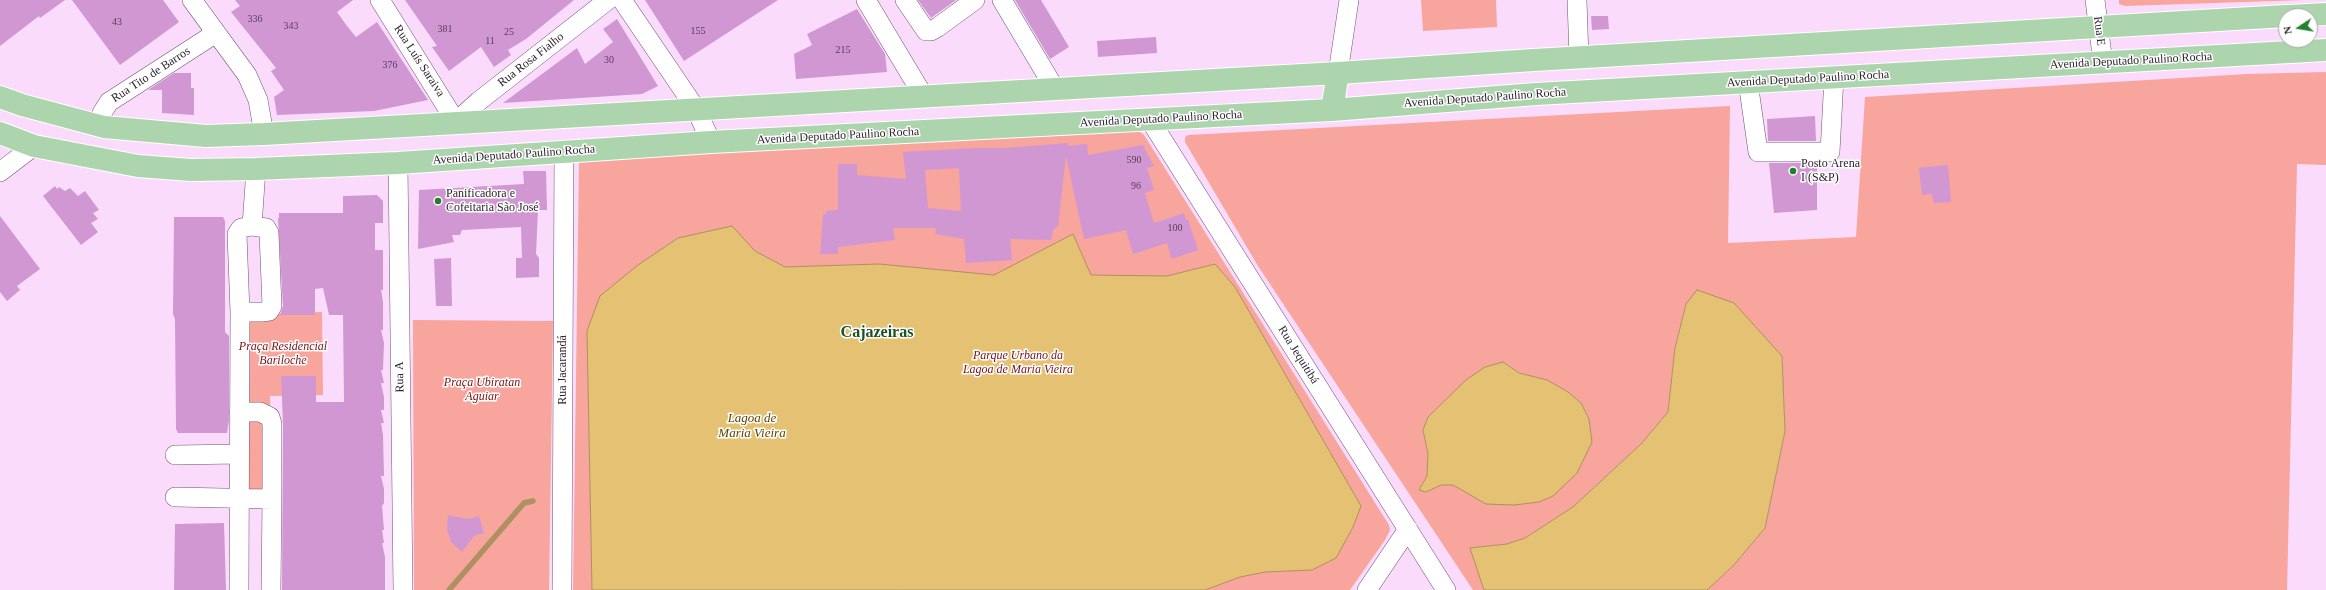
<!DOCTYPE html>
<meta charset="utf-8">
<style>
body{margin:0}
#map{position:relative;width:2326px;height:590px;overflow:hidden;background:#fbdbfc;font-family:Georgia,serif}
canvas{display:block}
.north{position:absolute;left:2278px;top:8px;width:40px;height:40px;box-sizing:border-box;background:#fff;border:1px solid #aba7ab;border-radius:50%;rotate:258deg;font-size:11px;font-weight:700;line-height:16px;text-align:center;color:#2d222e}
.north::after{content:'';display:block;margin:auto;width:14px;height:18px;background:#237f2f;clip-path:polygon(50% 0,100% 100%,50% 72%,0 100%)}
</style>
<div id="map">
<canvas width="2326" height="590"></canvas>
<div class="north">N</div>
</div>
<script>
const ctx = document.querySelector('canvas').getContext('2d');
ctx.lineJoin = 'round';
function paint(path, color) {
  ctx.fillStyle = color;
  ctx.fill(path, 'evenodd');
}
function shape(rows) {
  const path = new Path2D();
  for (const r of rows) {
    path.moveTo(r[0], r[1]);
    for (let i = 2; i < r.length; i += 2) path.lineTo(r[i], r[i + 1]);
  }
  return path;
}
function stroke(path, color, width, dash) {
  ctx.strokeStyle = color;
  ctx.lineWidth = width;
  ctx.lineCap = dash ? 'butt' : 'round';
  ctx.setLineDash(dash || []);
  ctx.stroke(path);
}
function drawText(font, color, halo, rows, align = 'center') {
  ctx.font = font + ' Georgia,serif';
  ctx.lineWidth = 3;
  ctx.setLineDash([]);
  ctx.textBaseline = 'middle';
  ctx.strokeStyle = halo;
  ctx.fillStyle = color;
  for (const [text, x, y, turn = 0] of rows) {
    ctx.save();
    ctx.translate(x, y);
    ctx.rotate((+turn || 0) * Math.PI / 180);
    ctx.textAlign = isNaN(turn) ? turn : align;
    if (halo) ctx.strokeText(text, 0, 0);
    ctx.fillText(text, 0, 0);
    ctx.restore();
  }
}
paint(shape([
 [1421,0,1496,0,1497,27,1423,31],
 [2119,0,2304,0,2125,6,2119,4],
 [2326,72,2326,165,2297,164,2287,590,1707,590,1733,566,1765,528,1785,431,1782,356,1686,304,1675,348,1668,412,1642,443,1573,507,1525,538,1507,544,1470,548,1484,590,1473,590,1258,266,1185,142,1185,137,1188,135,1730,106,1728,243,1856,237,1865,97,2247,74],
 [1503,362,1519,373,1547,380,1568,392,1581,403,1589,419,1453,485,1441,485,1426,492,1419,490,1427,476,1428,454,1423,430,1428,417,1446,400],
 [1134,127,1144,135,1389,525,1390,530,1385,540,1350,590,573,590,579,161],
 [322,312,323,395,270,396,272,491,247,491,244,315],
 [413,320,553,321,549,590,414,590]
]), '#f7a59d');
const water = shape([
 [732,226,755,251,785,267,879,264,994,275,1073,234,1091,275,1167,276,1215,264,1235,287,1361,506,1353,527,1336,558,1312,570,1265,572,1240,577,1205,590,592,590,587,331,600,296,638,265,678,238,732,226],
 [1697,290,1734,303,1782,356,1785,431,1765,528,1733,566,1707,590,1484,590,1470,548,1507,544,1525,538,1573,507,1642,443,1668,412,1675,348,1686,304,1697,290],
 [1503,362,1519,373,1547,380,1568,392,1581,403,1589,419,1592,442,1577,473,1553,496,1539,502,1514,505,1486,504,1453,485,1441,485,1426,492,1419,490,1427,476,1428,454,1423,430,1428,417,1466,380,1485,367,1503,362]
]);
paint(water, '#e5c174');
stroke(water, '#ae915f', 1);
stroke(shape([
 [449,590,524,503,533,501]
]), '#ae915f', 5.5);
paint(shape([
 [0,0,65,0,40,18,39,16,0,46],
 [72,0,163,0,179,22,120,65],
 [235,0,353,0,337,12,347,26,356,37,377,22,428,100,374,111,277,115,274,97,284,90,271,71,276,68,231,12,240,6],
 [405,0,574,0,526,39,508,50,511,55,494,67,481,47,449,71,432,47,437,46],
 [645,0,778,0,684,61],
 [918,0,956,0,931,18],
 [1015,0,1041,0,1069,47,1050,59],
 [857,9,885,54,887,72,796,79,794,54,812,45,807,34],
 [1591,16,1608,16,1609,29,1592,30],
 [617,19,658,86,642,94,503,103,577,48,585,64,613,42,603,29],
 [1156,37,1157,53,1098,57,1097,41],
 [174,73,191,73,191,88,194,88,194,115,162,113,162,90,148,90],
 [1815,116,1816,141,1768,141,1767,119],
 [1068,143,1068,146,1087,144,1088,155,1143,145,1154,166,1147,168,1154,190,1145,193,1154,223,1184,213,1186,220,1188,219,1198,250,1172,259,1167,243,1133,254,1126,230,1084,239,1066,156,1058,226,1053,230,1051,240,1010,239,1012,260,966,263,964,239,935,234,936,228,893,228,895,240,838,247,838,254,820,254,823,215,826,214,826,211,838,210,838,164,857,164,857,175,906,179,903,152,979,148,1005,148],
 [959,168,961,211,928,208,925,170],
 [1769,163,1817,163,1817,210,1774,213],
 [1948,165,1951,202,1934,203,1932,194,1922,195,1919,168],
 [523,171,546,171,547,210,538,210,536,254,539,258,539,277,516,278,516,258,522,258,521,227,462,230,460,235,452,235,454,242,418,249,419,190,524,184],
 [55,186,57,189,59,187,65,191,70,188,78,196,85,191,99,210,93,213,98,219,91,223,98,232,81,245,43,196],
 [377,195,383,201,383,223,375,223,375,250,383,250,383,290,381,290,383,302,383,330,381,330,384,343,383,370,381,370,384,383,381,383,384,397,384,410,381,410,384,423,381,423,383,435,384,476,381,476,384,489,384,503,382,506,384,530,382,530,384,543,382,543,385,557,385,590,282,590,283,424,281,376,316,376,316,402,344,402,343,315,329,315,323,288,315,289,315,315,280,315,283,306,278,218,279,218,279,213,343,213,343,196],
 [0,216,40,269,17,286,20,290,7,301,0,292],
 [174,217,223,217,225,221,225,332,229,336,229,420,227,433,178,433,176,429,175,319,173,314],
 [451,258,452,306,436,306,434,259],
 [448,515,468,519,479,516,484,533,474,536,462,552,451,542,447,529],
 [224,523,226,590,174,590,175,524]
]), '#d097d3');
const minor = shape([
 [192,0,247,75,258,100,264,134],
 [380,0,456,122,479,101,608,0],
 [622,0,696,109,711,142],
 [866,0,924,97],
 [905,0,926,31,931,31,938,27,975,0],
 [1002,0,1055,89],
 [1577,0,1579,58],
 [2095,0,2103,63],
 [1338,73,1349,0],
 [1748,82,1758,152,1830,152,1834,77],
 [1150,120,1446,590],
 [104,127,101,120,102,113,109,102,216,33],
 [398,163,403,590],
 [0,172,34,146],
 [252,226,266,228,269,233,272,306,269,311,262,312,240,312,237,234,241,228,252,226],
 [252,226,256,169],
 [239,412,260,412,270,417,272,424,272,499],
 [175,455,239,454],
 [175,497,272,499,271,590],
 [239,590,240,312],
 [562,590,564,151],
 [1367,590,1408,529]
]);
const major = shape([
 [2289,16,2326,14],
 [0,97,22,105,104,127,206,136,264,134,1338,73,1534,60,2286,16],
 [1332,110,1338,73],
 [0,133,34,146,138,166,191,170,256,169,398,163,711,142,1332,110,1536,94,2326,50]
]);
stroke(minor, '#6d536e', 20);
stroke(major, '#fff', 24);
stroke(minor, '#fff', 19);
stroke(major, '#acd5ad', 22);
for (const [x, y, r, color] of [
 [1793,171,4,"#237f2f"],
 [438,201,4,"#237f2f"]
]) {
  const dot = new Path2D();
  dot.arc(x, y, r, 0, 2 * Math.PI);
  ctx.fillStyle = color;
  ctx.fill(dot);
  stroke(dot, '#fff', 1.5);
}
drawText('10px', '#563f57', null, [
 ["336",255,19],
 ["43",117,22],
 ["343",291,26],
 ["381",445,29],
 ["155",698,31],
 ["25",509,32],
 ["11",490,41],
 ["215",843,50],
 ["30",609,60],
 ["376",390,65],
 ["590",1134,160],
 ["96",1136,186],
 ["100",1175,228]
]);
drawText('12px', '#2d222e', '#fff', [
 ["Rua E",2099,31,83],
 ["Rua Rosa Fialho",531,60,-38],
 ["Rua Luís Saraiva",419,61,57],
 ["Avenida Deputado Paulino Rocha",2131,61,-3],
 ["Rua Tito de Barros",151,75,-33],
 ["Avenida Deputado Paulino Rocha",1808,79,-3],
 ["Avenida Deputado Paulino Rocha",1485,98,-4],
 ["Avenida Deputado Paulino Rocha",1161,119,-3],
 ["Avenida Deputado Paulino Rocha",838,136,-3],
 ["Avenida Deputado Paulino Rocha",514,155,-4],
 ["Rua Jequitibá",1298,355,58],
 ["Rua Jacarandá",563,370,-90],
 ["Rua A",400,377,-91]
]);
drawText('12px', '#2d222e', '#fff', [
 ["Posto Arena",1801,164],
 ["I (S&P)",1801,178],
 ["Panificadora e",446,194],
 ["Cofeitaria São José",446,208]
], 'left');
drawText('italic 12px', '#761015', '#fff', [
 ["Praça Residencial",283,347],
 ["Bariloche",283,361],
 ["Parque Urbano da",1018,356],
 ["Lagoa de Maria Vieira",1018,370],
 ["Praça Ubiratan",482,383],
 ["Aguiar",482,397]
]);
drawText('italic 13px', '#5c4403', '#fff', [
 ["Lagoa de",752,419],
 ["Maria Vieira",752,434]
]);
drawText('bold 16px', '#1a5220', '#fff', [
 ["Cajazeiras",877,333]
]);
</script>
